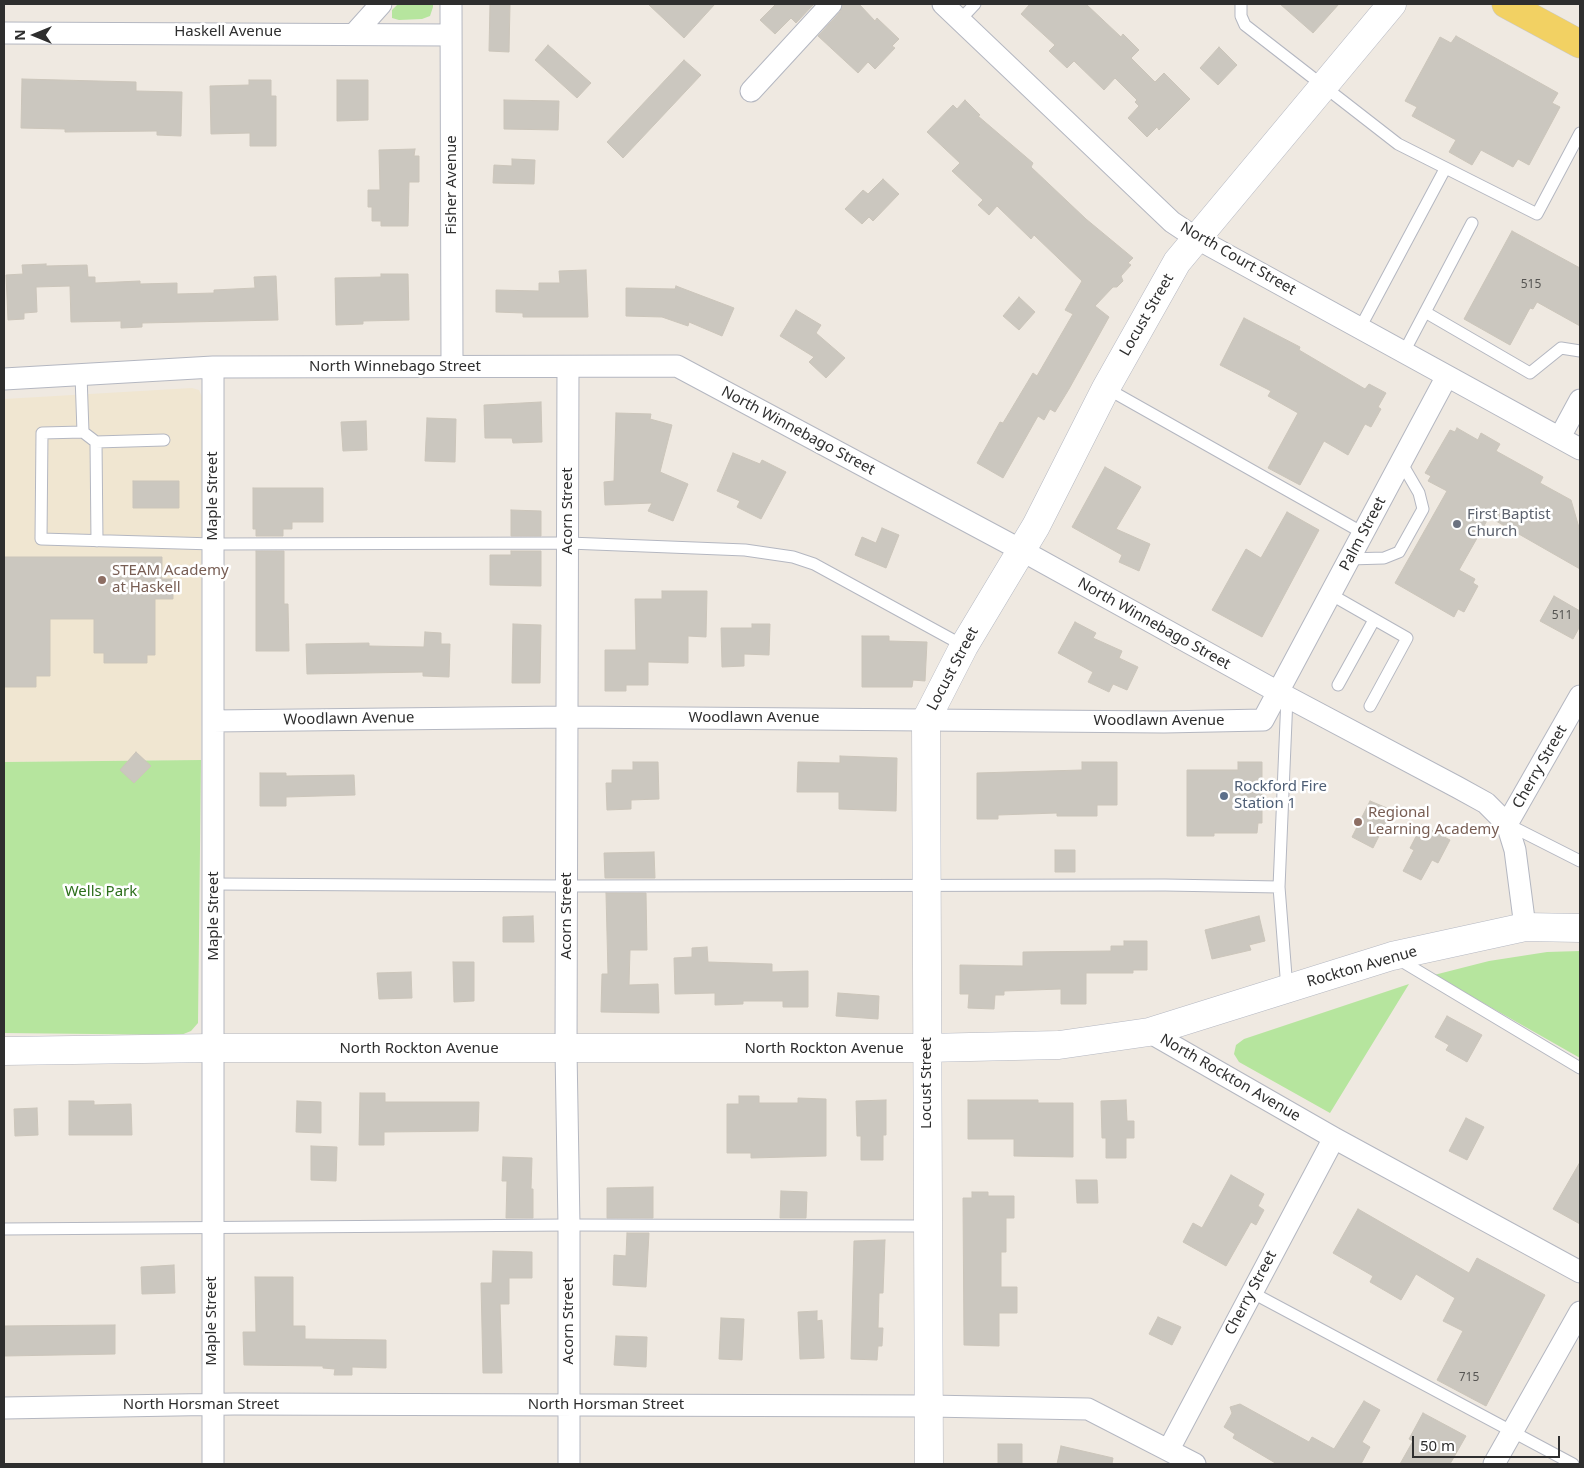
<!DOCTYPE html>
<style>
body{margin:0}
#map{position:relative;width:1584px;height:1468px;overflow:hidden;background:#efe9e1;font-family:"Noto Sans",sans-serif}
canvas{display:block}
.frame{position:absolute;inset:0;border:5px solid #2e2e2e;pointer-events:none}
.north{position:absolute;left:10px;top:10px;width:50px;height:50px;-webkit-text-stroke:4px #fff;paint-order:stroke;rotate:270deg;font-size:14px;font-weight:700;line-height:20px;text-align:center;color:#2e2e2e}
.north::after{content:'';display:block;margin:auto;width:18px;height:22px;background:#2e2e2e;clip-path:polygon(50% 0,100% 100%,50% 72%,0 100%)}
.scale{position:absolute;left:1412px;top:1436px;width:148px;height:22px;box-sizing:border-box;border:2px solid #2e2e2e;border-top:0;padding-left:6px;font-size:15px;line-height:18px;white-space:nowrap;color:#2e2e2e;-webkit-text-stroke:4px #fff;paint-order:stroke}
</style>
<div id="map">
<canvas width="1584" height="1468"></canvas>
<div class="frame"></div>
<div class="north">N</div>
<div class="scale">50 m</div>
</div>
<script>
const ctx = document.querySelector('canvas').getContext('2d');
ctx.lineJoin = 'round';
function paint(path, color) {
  ctx.fillStyle = color;
  ctx.fill(path, 'evenodd');
}
function shape(rows) {
  const path = new Path2D();
  for (const r of rows) {
    path.moveTo(r[0], r[1]);
    for (let i = 2; i < r.length; i += 2) path.lineTo(r[i], r[i + 1]);
  }
  return path;
}
function stroke(path, color, width, dash) {
  ctx.strokeStyle = color;
  ctx.lineWidth = width;
  ctx.lineCap = dash ? 'butt' : 'round';
  ctx.setLineDash(dash || []);
  ctx.stroke(path);
}
function drawText(font, color, halo, rows, align = 'center') {
  ctx.font = font + ' "Noto Sans",sans-serif';
  ctx.lineWidth = 5;
  ctx.setLineDash([]);
  ctx.textBaseline = 'middle';
  ctx.strokeStyle = halo;
  ctx.fillStyle = color;
  for (const [text, x, y, turn = 0] of rows) {
    ctx.save();
    ctx.translate(x, y);
    ctx.rotate((+turn || 0) * Math.PI / 180);
    ctx.textAlign = isNaN(turn) ? turn : align;
    if (halo) ctx.strokeText(text, 0, 0);
    ctx.fillText(text, 0, 0);
    ctx.restore();
  }
}
paint(shape([
 [192,388,199,390,202,397,201,760,4,762,4,399]
]), '#f0e6d1');
paint(shape([
 [398,4,433,4,433,7,430,16,422,19,399,20,392,18,392,10],
 [201,760,198,1023,191,1031,181,1035,4,1033,4,762],
 [1580,951,1580,1058,1434,975,1489,961,1547,952],
 [1409,984,1330,1113,1239,1062,1234,1054,1236,1045,1244,1039]
]), '#b6e59e');
const building = shape([
 [490,4,510,4,509,52,489,51,490,4],
 [648,4,715,4,684,38,648,4],
 [776,4,814,4,796,23,791,18,775,34,760,20,776,4],
 [843,4,859,4,875,21,877,18,899,39,892,46,895,48,875,69,868,62,858,73,818,36,840,12,843,4],
 [1030,4,1086,4,1121,37,1123,34,1139,50,1131,58,1155,82,1164,73,1190,99,1159,130,1157,127,1147,137,1128,118,1139,106,1135,102,1137,100,1115,78,1104,90,1074,61,1067,68,1049,51,1055,45,1021,14,1030,4],
 [1280,4,1339,4,1313,33,1280,4],
 [1456,36,1558,93,1552,103,1560,107,1529,165,1518,159,1513,167,1481,150,1472,165,1449,152,1456,140,1412,116,1417,107,1405,101,1440,37,1451,43,1456,36],
 [548,45,591,83,577,98,535,60,548,45],
 [1219,47,1237,65,1218,85,1200,68,1219,47],
 [684,60,701,75,623,158,607,142,684,60],
 [22,79,136,82,136,91,182,92,181,136,157,135,157,131,65,132,65,129,21,128,22,79],
 [249,80,271,80,271,96,276,96,276,146,250,146,250,133,211,134,210,86,249,85,249,80],
 [337,80,368,80,368,120,337,121,337,80],
 [504,100,559,101,558,130,504,129,504,100],
 [965,100,980,115,978,116,1033,163,1031,167,1086,219,1133,258,1128,263,1131,265,1121,276,1123,281,1117,287,1113,287,1095,306,1109,317,1069,389,1055,412,1050,409,1044,420,1038,416,1003,478,977,463,1000,422,1003,423,1033,373,1037,376,1073,314,1065,310,1082,281,1034,235,1031,239,997,206,989,215,978,205,983,200,952,171,960,163,927,132,953,105,957,109,965,100],
 [415,149,414,156,419,156,419,182,409,182,408,226,381,226,381,221,372,221,372,207,368,207,368,190,380,190,379,150,415,149],
 [512,159,535,160,534,184,493,183,494,165,512,166,512,159],
 [883,179,899,194,873,221,869,217,862,224,845,209,863,190,868,194,883,179],
 [1512,231,1580,268,1580,326,1537,302,1533,309,1530,308,1510,345,1464,319,1512,231],
 [46,264,46,266,87,265,88,277,95,277,95,283,140,281,140,284,177,283,177,294,214,293,214,290,255,288,254,277,276,276,278,320,142,323,142,327,121,328,121,321,71,322,70,286,36,287,37,312,24,313,24,319,8,320,6,275,23,274,22,265,46,264],
 [586,270,588,317,523,317,523,313,496,312,496,290,539,291,539,283,560,283,559,271,586,270],
 [381,274,408,274,409,320,363,321,363,324,336,325,335,278,381,277,381,274],
 [676,286,734,308,722,336,689,322,688,326,662,317,626,316,626,288,675,289,676,286],
 [1019,297,1035,312,1019,330,1003,316,1019,297],
 [796,310,821,325,816,333,845,358,826,378,809,362,814,357,780,336,796,310],
 [1244,318,1300,347,1299,350,1365,389,1369,384,1386,393,1378,407,1381,409,1371,427,1365,424,1348,455,1324,441,1300,485,1268,468,1298,413,1268,396,1271,391,1220,365,1244,318],
 [541,402,542,442,513,443,512,438,485,438,484,405,541,402],
 [616,413,651,414,650,419,672,425,660,472,688,484,673,521,648,511,652,503,605,505,604,482,614,481,616,413],
 [427,418,456,419,455,462,425,461,427,418],
 [366,421,367,450,343,451,341,422,366,421],
 [1457,428,1478,440,1481,433,1500,444,1496,451,1543,477,1540,483,1571,500,1580,531,1580,569,1489,517,1459,570,1475,579,1473,583,1478,586,1464,612,1458,609,1454,617,1395,583,1447,491,1428,481,1431,476,1425,473,1450,430,1455,432,1457,428],
 [733,453,760,464,762,460,786,472,761,519,737,507,740,501,717,491,733,453],
 [1105,467,1141,487,1116,529,1150,544,1139,571,1119,562,1122,555,1072,527,1105,467],
 [133,481,179,481,179,508,133,508,133,481],
 [253,488,323,488,323,522,292,522,292,529,283,529,283,536,256,536,256,529,253,529,253,488],
 [511,510,541,511,541,536,511,536,511,510],
 [1287,512,1319,530,1262,637,1212,610,1246,549,1261,558,1287,512],
 [882,528,899,535,886,568,855,555,862,537,876,543,882,528],
 [256,551,284,551,284,604,288,604,289,651,256,651,256,551],
 [511,551,541,551,541,586,490,585,490,555,511,555,511,551],
 [4,557,162,557,162,579,173,579,173,599,155,599,155,655,147,655,147,663,104,663,104,653,94,653,94,619,50,619,50,676,36,676,36,687,4,687,4,557],
 [662,591,707,591,706,637,688,636,688,663,648,662,648,685,626,685,626,691,605,691,605,650,636,650,635,599,662,599,662,591],
 [1554,596,1580,611,1580,626,1573,639,1540,621,1554,596],
 [1075,622,1096,633,1093,638,1122,651,1119,658,1138,667,1127,690,1113,684,1109,692,1088,682,1093,672,1058,653,1075,622],
 [513,624,541,625,540,683,512,683,513,624],
 [752,624,770,624,769,655,744,654,744,666,722,667,721,628,752,628,752,624],
 [425,632,441,633,441,644,450,644,449,677,423,676,423,672,307,674,306,644,369,643,369,646,424,647,425,632],
 [862,636,889,636,889,641,927,642,925,681,913,680,912,687,862,687,862,636],
 [136,752,151,766,134,783,120,770,136,752],
 [840,756,897,758,896,811,839,809,839,792,797,792,798,762,840,763,840,756],
 [633,762,658,762,659,799,631,800,631,809,607,810,606,783,612,783,612,770,633,770,633,762],
 [1082,762,1117,762,1117,805,1097,805,1097,816,1057,816,1057,813,998,815,998,819,977,819,977,773,1082,770,1082,762],
 [1238,762,1262,762,1262,823,1258,823,1257,833,1214,833,1214,836,1187,836,1187,770,1238,770,1238,762],
 [260,773,286,773,286,776,354,775,355,795,286,797,286,806,260,806,260,773],
 [1370,801,1392,810,1373,848,1352,837,1370,801],
 [1422,825,1450,840,1438,863,1432,860,1421,880,1403,871,1414,850,1410,848,1422,825],
 [1055,850,1075,850,1075,872,1055,872,1055,850],
 [654,852,655,878,605,878,604,853,654,852],
 [606,893,646,893,647,950,630,950,629,985,658,984,659,1013,601,1012,602,974,608,974,606,893],
 [533,916,534,942,503,942,503,917,533,916],
 [1259,916,1265,941,1249,945,1251,950,1212,959,1205,930,1259,916],
 [1124,941,1147,941,1147,970,1133,970,1133,973,1086,973,1086,1004,1061,1004,1061,989,1004,991,1004,995,995,995,994,1009,968,1008,969,994,960,994,960,965,1023,966,1023,952,1111,951,1111,946,1124,946,1124,941],
 [707,947,708,962,772,964,772,972,808,971,808,1007,783,1007,783,1001,743,1001,743,1004,715,1005,715,993,675,994,674,958,692,957,692,948,707,947],
 [453,962,474,962,474,1001,454,1002,453,962],
 [411,972,412,998,379,999,377,973,411,972],
 [838,993,879,996,878,1019,836,1016,838,993],
 [1447,1016,1482,1035,1467,1062,1446,1050,1449,1045,1435,1037,1447,1016],
 [360,1093,385,1093,385,1102,479,1102,478,1131,384,1132,384,1145,359,1145,360,1093],
 [739,1096,759,1096,759,1103,798,1103,798,1098,826,1099,826,1156,751,1158,751,1153,727,1153,727,1104,739,1104,739,1096],
 [886,1100,886,1135,883,1135,883,1160,861,1160,861,1136,857,1136,856,1101,886,1100],
 [968,1100,1038,1100,1038,1103,1073,1103,1073,1157,1014,1156,1014,1139,968,1139,968,1100],
 [1126,1100,1127,1121,1134,1121,1134,1138,1126,1138,1126,1158,1106,1158,1106,1138,1102,1138,1101,1101,1126,1100],
 [69,1101,94,1101,94,1105,131,1104,132,1135,69,1135,69,1101],
 [297,1101,321,1102,321,1133,296,1132,297,1101],
 [37,1108,38,1135,15,1136,14,1109,37,1108],
 [1466,1118,1484,1127,1467,1160,1449,1151,1466,1118],
 [311,1146,337,1147,336,1181,311,1180,311,1146],
 [503,1157,532,1158,531,1189,533,1189,533,1218,506,1218,507,1181,502,1181,503,1157],
 [1580,1162,1580,1224,1553,1209,1580,1162],
 [1231,1175,1264,1194,1258,1206,1264,1210,1256,1225,1251,1222,1226,1266,1183,1242,1193,1223,1202,1228,1231,1175],
 [1076,1180,1097,1180,1098,1203,1077,1203,1076,1180],
 [653,1187,653,1218,607,1218,607,1188,653,1187],
 [781,1191,807,1192,806,1218,780,1218,781,1191],
 [972,1192,988,1192,988,1196,1014,1196,1014,1218,1006,1218,1006,1252,1001,1252,1001,1287,1017,1287,1017,1313,999,1313,999,1346,964,1345,963,1198,972,1198,972,1192],
 [1358,1209,1469,1273,1477,1258,1545,1295,1486,1406,1437,1380,1463,1331,1443,1321,1455,1298,1416,1274,1401,1300,1370,1282,1373,1276,1333,1253,1358,1209],
 [627,1233,649,1233,646,1287,613,1285,614,1255,626,1256,627,1233],
 [885,1240,883,1293,879,1293,878,1328,883,1328,882,1346,878,1346,877,1360,851,1359,854,1241,885,1240],
 [493,1251,532,1252,532,1278,509,1278,509,1304,500,1304,502,1373,483,1373,481,1283,492,1283,493,1251],
 [174,1265,175,1293,142,1294,141,1267,174,1265],
 [255,1277,293,1277,293,1326,305,1326,305,1339,386,1340,386,1368,352,1367,352,1375,334,1375,335,1369,323,1368,323,1366,244,1365,243,1332,256,1332,255,1277],
 [817,1311,817,1321,822,1320,824,1358,800,1359,798,1312,817,1311],
 [1158,1317,1181,1327,1172,1345,1149,1334,1158,1317],
 [721,1318,744,1319,742,1360,719,1359,721,1318],
 [115,1325,115,1354,4,1356,4,1326,115,1325],
 [616,1336,647,1337,646,1367,614,1365,616,1336],
 [1364,1401,1380,1410,1362,1442,1370,1447,1361,1464,1277,1464,1233,1438,1235,1434,1224,1427,1232,1413,1230,1407,1240,1404,1309,1442,1312,1437,1334,1449,1364,1401],
 [1423,1413,1466,1436,1450,1464,1400,1464,1413,1441,1409,1439,1423,1413],
 [998,1444,1022,1444,1022,1464,998,1464,998,1444],
 [1061,1446,1113,1458,1112,1464,1057,1464,1061,1446]
]);
paint(building, '#cbc7bf');
stroke(building, '#cbc5ba', 1);
const lane = shape([
 [1241,4,1241,16,1245,25,1398,144,1537,214,1580,133],
 [960,20,975,4],
 [1425,312,1530,373,1561,348,1580,351],
 [1360,328,1445,169],
 [1404,352,1472,223],
 [81,375,83,432,42,433,41,539,214,544,569,543,745,550,793,557,814,564,964,646],
 [1106,388,1363,533],
 [83,432,96,442,97,541],
 [96,442,164,440],
 [1349,559,1384,558,1399,552,1423,509,1419,493,1401,462],
 [1330,594,1407,638,1370,706],
 [1338,685,1374,620],
 [1507,824,1580,861],
 [214,884,568,886,1165,885,1279,887,1287,989],
 [1279,887,1287,697],
 [1398,959,1580,1068],
 [4,1229,569,1225,928,1226],
 [1251,1292,1573,1464]
]);
const street = shape([
 [451,4,452,366],
 [943,4,1172,222,1196,238,1580,449],
 [4,33,451,35],
 [355,33,381,4],
 [751,91,831,4],
 [213,367,213,1464],
 [568,367,566,1050,569,1225,569,1464],
 [4,379,213,367,677,366,1021,550,1278,692,1457,787,1486,803,1507,824],
 [1560,437,1580,400],
 [213,721,567,717,1164,722,1263,720,1447,376],
 [1525,927,1515,850,1507,824,1580,696],
 [1149,1032,1334,1138,1580,1272],
 [4,1408,234,1404,929,1406,1088,1409,1195,1464],
 [1169,1449,1334,1138],
 [1494,1464,1580,1312]
]);
const secondary = shape([
 [4,1051,213,1048,926,1048,1059,1045,1149,1032,1392,956,1525,927,1580,928],
 [929,1464,926,720,964,646,1036,526,1106,388,1177,262,1392,4]
]);
const primary = shape([
 [1506,4,1580,44]
]);
stroke(lane, '#b4b7c1', 13);
stroke(street, '#b4b7c1', 23);
stroke(secondary, '#b4b7c1', 29);
stroke(primary, '#c9c9c9', 29);
stroke(lane, '#fff', 11);
stroke(street, '#fff', 21);
stroke(secondary, '#fff', 28);
stroke(primary, '#f2d163', 28);
for (const [x, y, r, color] of [
 [1457,524,5,"#6b7280"],
 [102,580,5,"#8d6e63"],
 [1224,796,5,"#5c6f8a"],
 [1358,822,5,"#8d6e63"]
]) {
  const dot = new Path2D();
  dot.arc(x, y, r, 0, 2 * Math.PI);
  ctx.fillStyle = color;
  ctx.fill(dot);
  stroke(dot, '#fff', 2);
}
drawText('12px', '#555452', null, [
 ["515",1531,285],
 ["511",1562,616],
 ["715",1469,1378]
]);
drawText('15px', '#2e2e2e', '#fff', [
 ["Haskell Avenue",228,32],
 ["Fisher Avenue",452,185,-90],
 ["North Court Street",1238,259,30],
 ["Locust Street",1147,315,-60],
 ["North Winnebago Street",395,367],
 ["North Winnebago Street",798,431,28],
 ["Maple Street",213,496,-90],
 ["Acorn Street",568,511,-90],
 ["Palm Street",1363,534,-62],
 ["North Winnebago Street",1154,624,29],
 ["Locust Street",953,669,-62],
 ["Woodlawn Avenue",754,718],
 ["Woodlawn Avenue",349,719,-1],
 ["Woodlawn Avenue",1159,721],
 ["Cherry Street",1540,767,-60],
 ["Maple Street",214,916,-90],
 ["Acorn Street",567,916,-90],
 ["Rockton Avenue",1362,967,-16],
 ["North Rockton Avenue",419,1049],
 ["North Rockton Avenue",824,1049],
 ["North Rockton Avenue",1230,1078,30],
 ["Locust Street",927,1083,-90],
 ["Cherry Street",1251,1293,-62],
 ["Maple Street",212,1321,-90],
 ["Acorn Street",569,1321,-90],
 ["North Horsman Street",201,1405],
 ["North Horsman Street",606,1405]
]);
drawText('15px', '#5b616d', '#fff', [
 ["First Baptist",1467,515],
 ["Church",1467,532]
], 'left');
drawText('15px', '#785e54', '#fff', [
 ["STEAM Academy",112,571],
 ["at Haskell",112,588],
 ["Regional",1368,813],
 ["Learning Academy",1368,830]
], 'left');
drawText('15px', '#4e5e75', '#fff', [
 ["Rockford Fire",1234,787],
 ["Station 1",1234,804]
], 'left');
drawText('15px', '#2c6e1b', '#fff', [
 ["Wells Park",101,892]
]);
</script>
